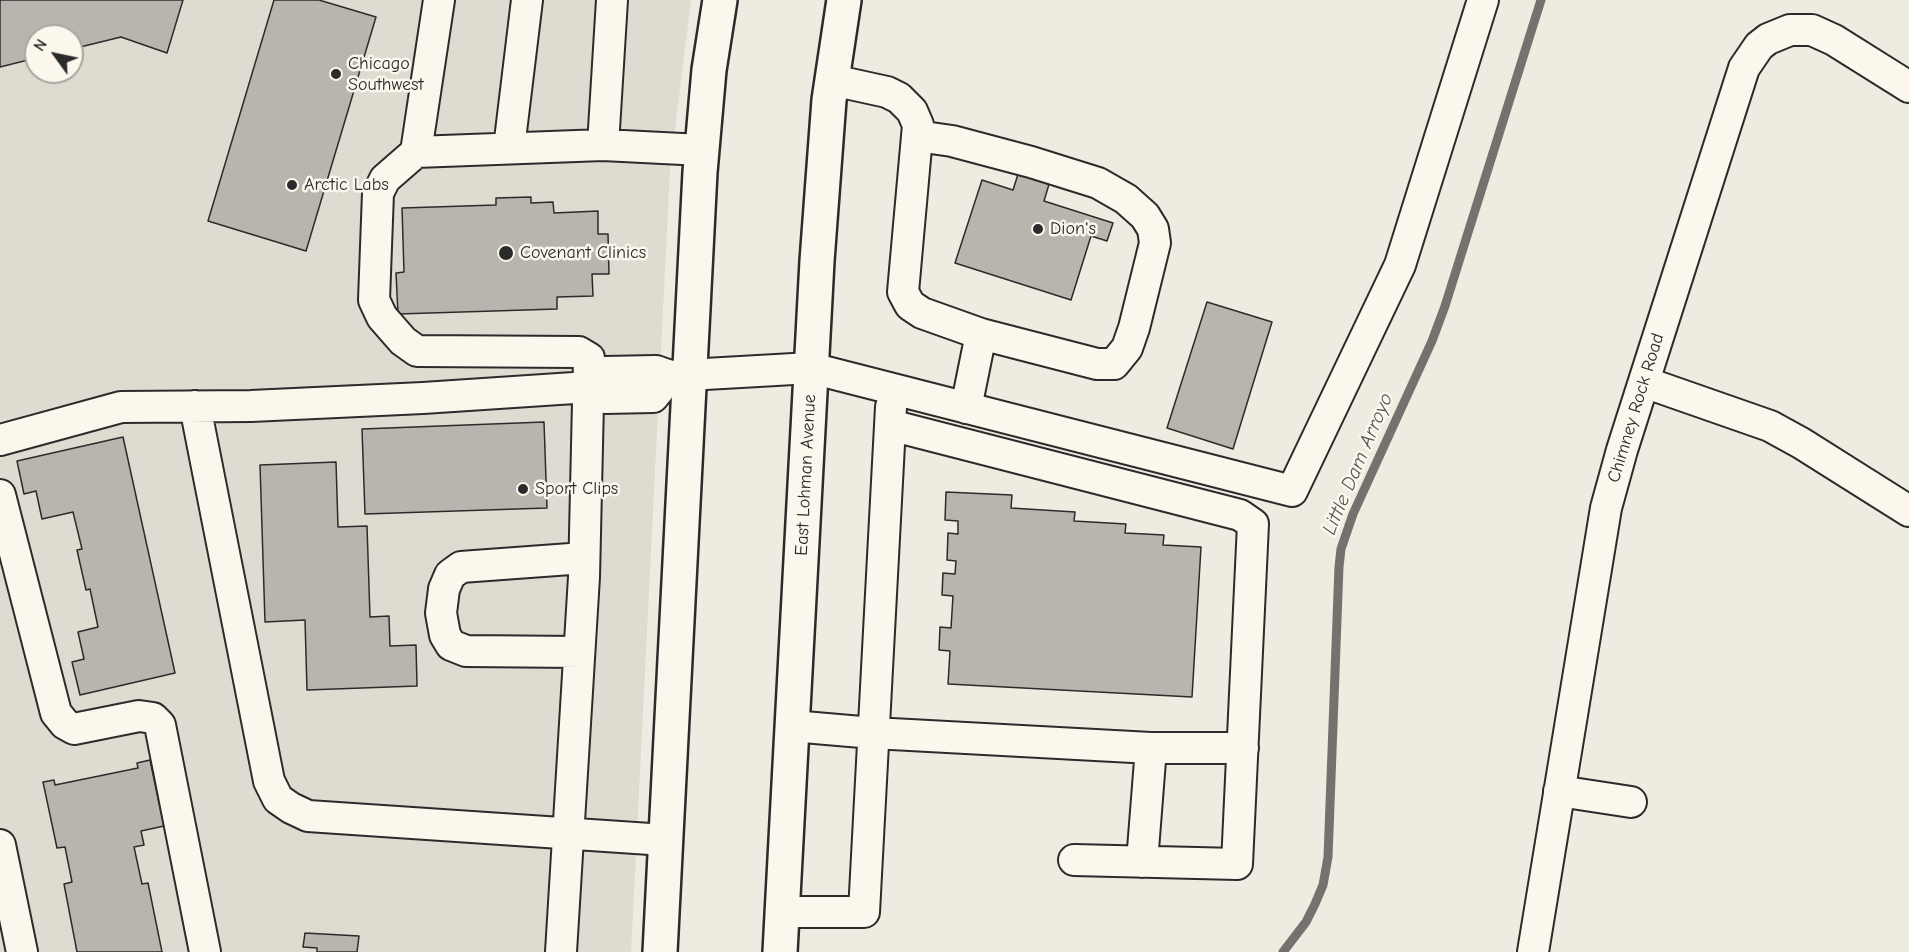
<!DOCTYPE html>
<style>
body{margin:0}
#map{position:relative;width:1909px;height:952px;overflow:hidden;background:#eeebe0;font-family:"Comic Neue",sans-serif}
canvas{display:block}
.north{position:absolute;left:24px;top:24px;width:60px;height:60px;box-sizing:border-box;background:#fbf7ec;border:2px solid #a8a59f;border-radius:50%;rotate:303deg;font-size:16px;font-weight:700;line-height:24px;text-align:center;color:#2b2b2b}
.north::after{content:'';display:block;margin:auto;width:21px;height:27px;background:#2b2b2b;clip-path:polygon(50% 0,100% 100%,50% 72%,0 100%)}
</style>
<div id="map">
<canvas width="1909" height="952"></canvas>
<div class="north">N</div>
</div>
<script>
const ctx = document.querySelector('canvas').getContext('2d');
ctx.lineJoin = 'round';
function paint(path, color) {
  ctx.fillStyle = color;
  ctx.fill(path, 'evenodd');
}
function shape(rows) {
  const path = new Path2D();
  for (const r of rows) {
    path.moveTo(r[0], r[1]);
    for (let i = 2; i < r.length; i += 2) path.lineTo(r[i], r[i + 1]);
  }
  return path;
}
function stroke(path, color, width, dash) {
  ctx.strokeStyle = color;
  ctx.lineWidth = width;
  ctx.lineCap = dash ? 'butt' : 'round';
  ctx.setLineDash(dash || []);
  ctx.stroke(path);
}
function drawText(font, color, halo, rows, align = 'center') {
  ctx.font = font + ' "Comic Neue",sans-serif';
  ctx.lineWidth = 5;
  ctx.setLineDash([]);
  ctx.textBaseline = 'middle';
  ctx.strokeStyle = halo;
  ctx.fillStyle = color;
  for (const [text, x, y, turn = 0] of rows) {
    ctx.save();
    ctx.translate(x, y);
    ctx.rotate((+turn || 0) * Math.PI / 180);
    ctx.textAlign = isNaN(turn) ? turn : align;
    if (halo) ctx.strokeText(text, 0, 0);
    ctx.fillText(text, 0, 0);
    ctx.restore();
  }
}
paint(shape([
 [0,0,691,0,670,171,631,952,0,952],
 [36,36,72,36,72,72,36,72]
]), '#dedbd1');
stroke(shape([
 [1283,952,1306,922,1315,904,1323,885,1328,857,1339,567,1341,549,1353,514,1432,341,1445,306,1541,0]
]), '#74726e', 9);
const building = shape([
 [0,0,183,0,167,53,121,37,72,49,72,36,36,36,36,58,0,67,0,0],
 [274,0,319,0,376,17,306,251,208,221,274,0],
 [1019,171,1050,181,1044,201,1113,223,1107,241,1091,236,1071,300,955,263,982,180,1013,190,1019,171],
 [531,197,531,203,553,202,554,213,598,211,598,234,608,234,609,274,592,274,593,296,557,297,557,309,398,314,396,273,404,272,402,208,496,205,496,198,531,197],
 [1207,302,1272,322,1233,449,1167,428,1207,302],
 [544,422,547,508,365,514,362,429,544,422],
 [123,437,175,673,80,695,72,662,84,659,78,632,98,627,90,589,86,590,77,550,82,549,73,512,42,519,36,491,24,494,17,461,123,437],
 [336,462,338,527,367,526,370,617,389,616,390,646,416,645,417,686,307,690,305,620,265,622,260,465,336,462],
 [946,492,1012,495,1011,508,1075,512,1074,521,1126,524,1125,533,1164,535,1163,545,1201,547,1192,697,948,684,950,651,939,650,940,627,951,628,953,596,942,595,943,573,955,574,956,561,947,560,948,533,958,534,958,521,945,520,946,492],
 [150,760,164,826,141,831,144,845,134,847,142,884,148,883,162,952,77,952,64,884,72,882,65,847,57,848,43,782,54,780,55,785,138,768,137,763,150,760],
 [305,933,359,936,357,952,317,952,317,948,303,947,305,933]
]);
paint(building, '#b8b5ae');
stroke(building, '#2b2b2b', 1.5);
const minor = shape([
 [439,0,416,152,385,179,378,193,374,300,382,317,403,341,417,351,579,352,589,358,584,577,561,952],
 [832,80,887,92,899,98,912,111,918,125,903,292,910,305,922,313,981,334,966,408],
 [917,136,952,141,1031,162,1098,183,1126,199,1145,216,1153,229,1155,243,1134,328,1127,348,1114,364,1097,364,981,334],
 [603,145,702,150],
 [509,148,527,0],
 [416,152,603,145,612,0],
 [1644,382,1770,426,1801,443,1909,511],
 [589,387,604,372,656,371,670,376,811,368,1292,491,1400,265,1483,0],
 [195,406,269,781,278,799,291,808,308,816,665,840],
 [890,425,1240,515,1253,524,1237,864,1074,860],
 [0,440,121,407,251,406,423,398,589,387,605,398,653,397,670,376],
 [0,495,56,713,65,724,74,729,139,716,153,718,160,725,205,952],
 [579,652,466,651,451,645,445,635,441,613,444,589,450,575,461,567,584,558],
 [792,726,873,733,1151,748],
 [1559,791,1631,802],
 [0,845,22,952],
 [1142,862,1151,748,1243,748],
 [782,912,864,912,891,407],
 [1533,952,1606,508,1622,450,1744,68,1759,46,1768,39,1790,30,1812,30,1834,40,1909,87]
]);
const major = shape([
 [660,952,700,172,709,70,720,0],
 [780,952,817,261,829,100,844,0]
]);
stroke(minor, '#2b2b2b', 34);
stroke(major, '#2b2b2b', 38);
stroke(minor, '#fbf7ec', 30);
stroke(major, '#fbf7ec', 33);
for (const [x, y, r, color] of [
 [336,74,6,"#2b2b2b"],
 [292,185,6,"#2b2b2b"],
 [1038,229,6,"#2b2b2b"],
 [506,253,8,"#2b2b2b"],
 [523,489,6,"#2b2b2b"]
]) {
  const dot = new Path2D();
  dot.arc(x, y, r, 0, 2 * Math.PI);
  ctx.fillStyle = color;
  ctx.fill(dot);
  stroke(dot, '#fbf7ec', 2);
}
drawText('18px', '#2b2b2b', '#fbf7ec', [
 ["Chicago",348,64],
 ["Southwest",348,85],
 ["Arctic Labs",304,185],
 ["Dion's",1050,229],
 ["Covenant Clinics",520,253],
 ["Sport Clips",535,489]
], 'left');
drawText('18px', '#2b2b2b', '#fbf7ec', [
 ["Chimney Rock Road",1636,408,-73],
 ["East Lohman Avenue",806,475,-87]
]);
drawText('italic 20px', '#555552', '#fbf7ec', [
 ["Little Dam Arroyo",1358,464,-67]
]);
</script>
